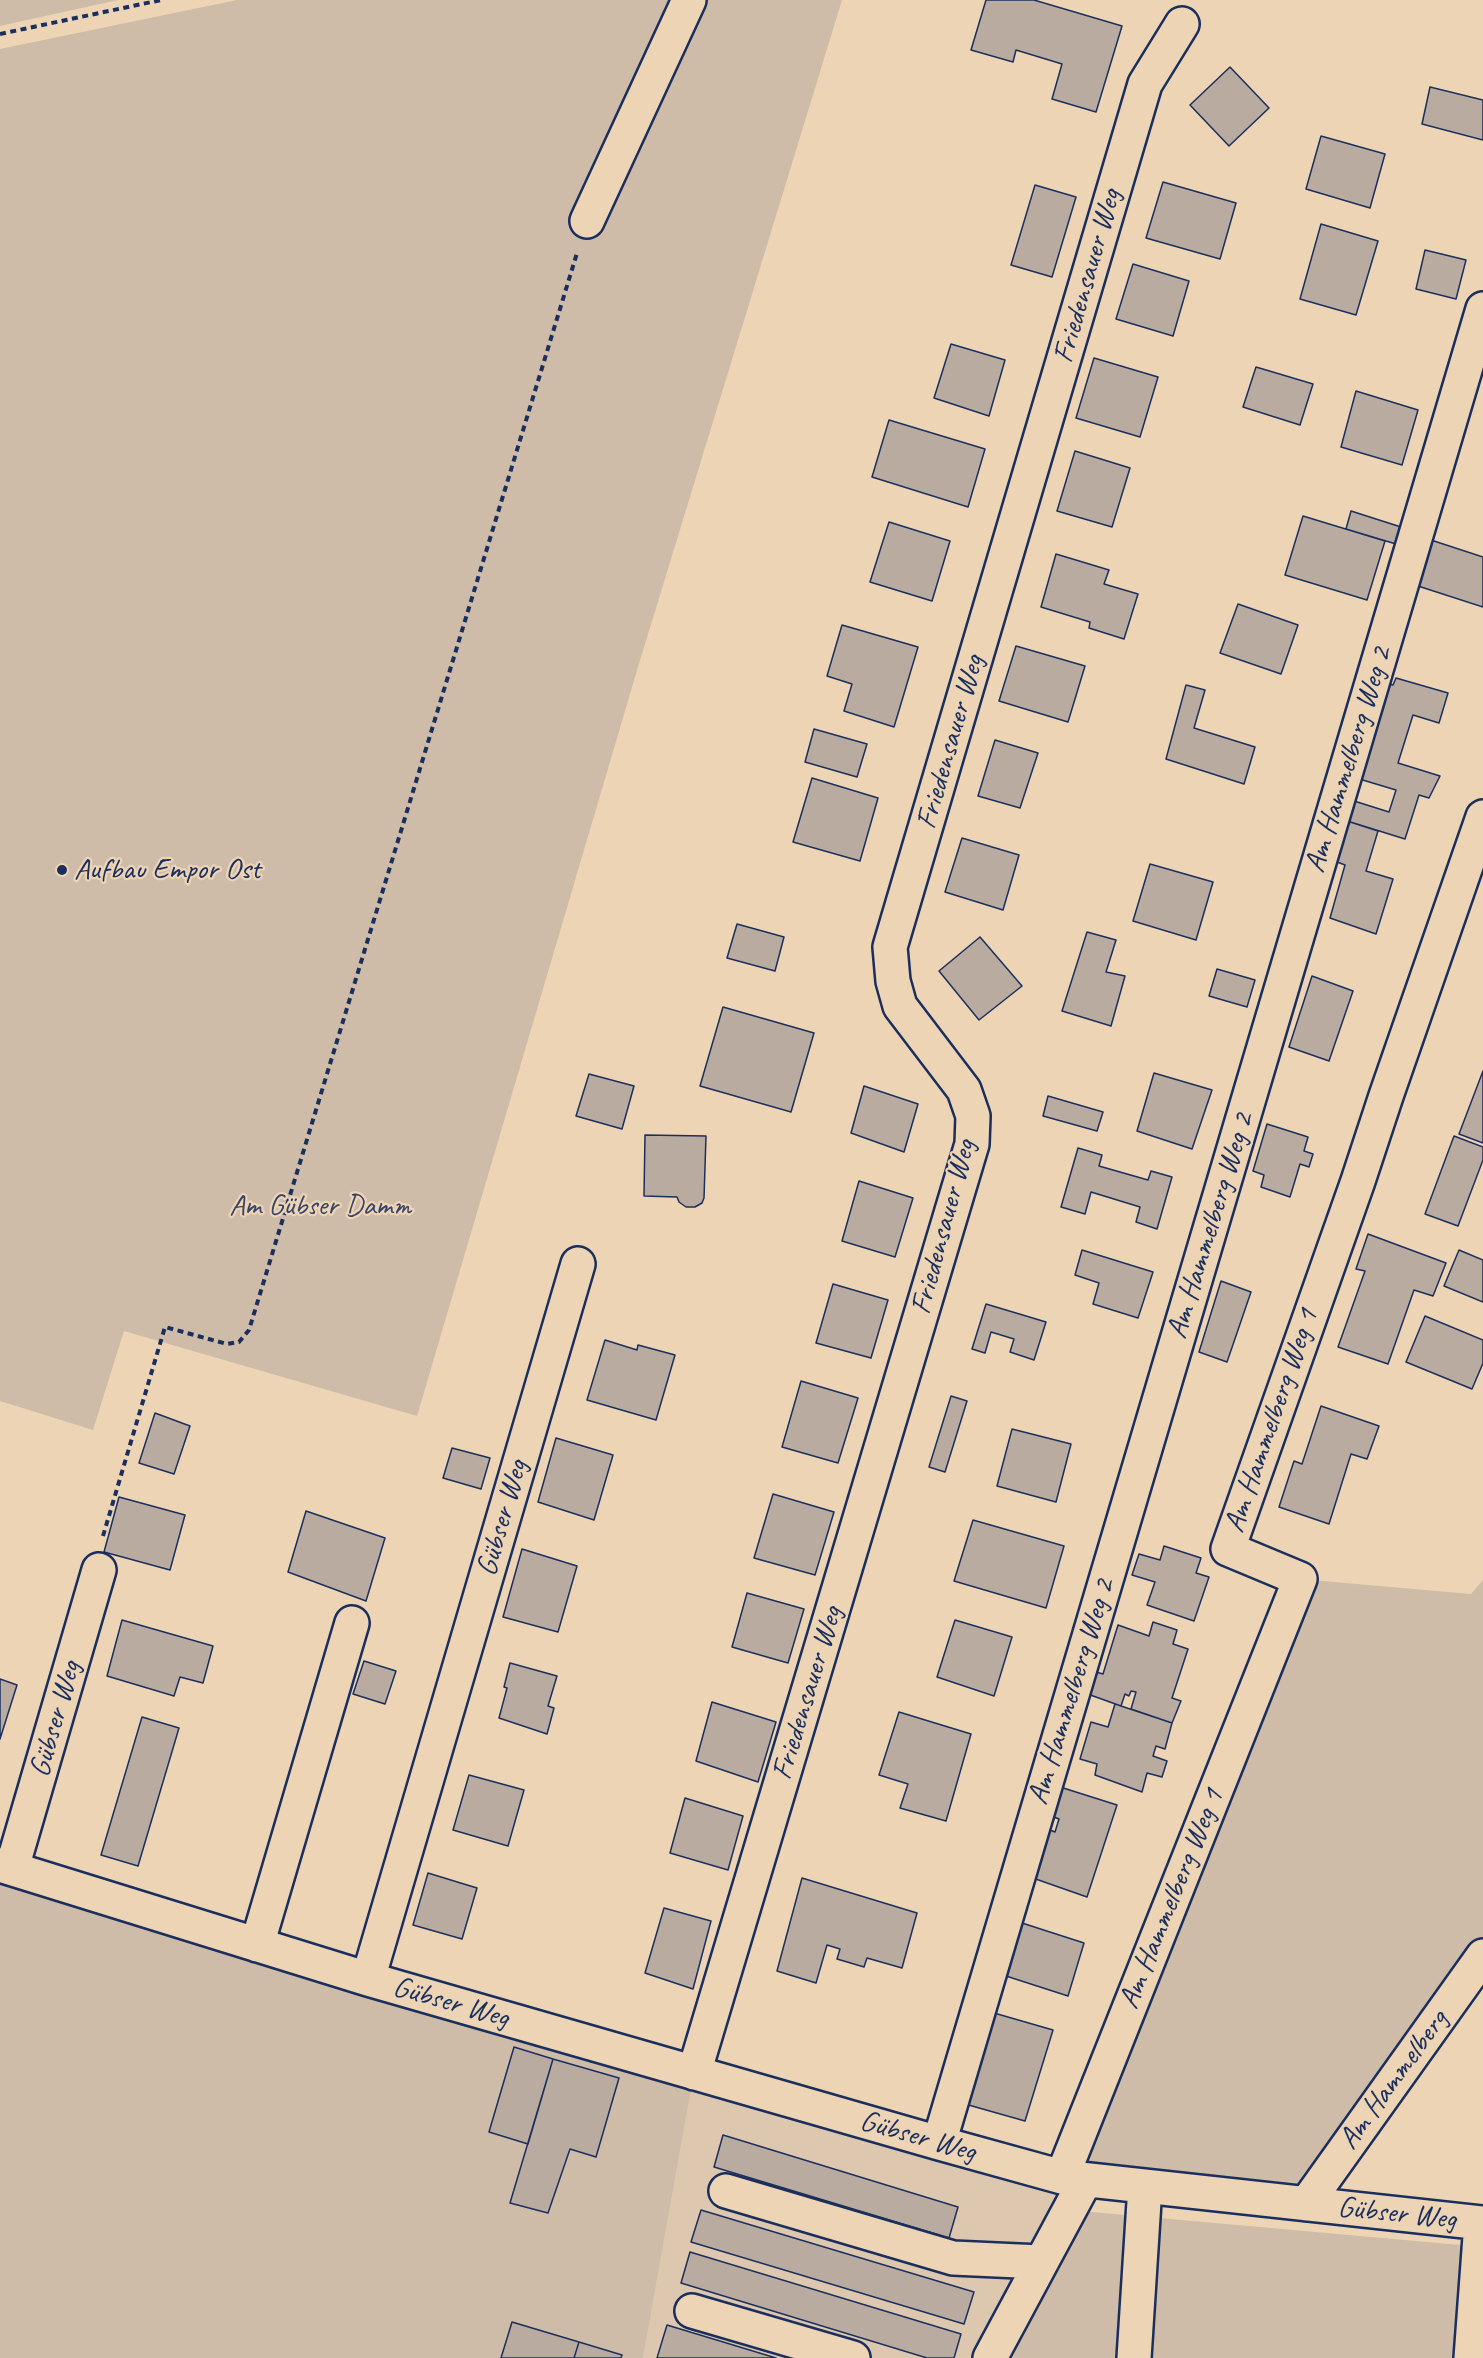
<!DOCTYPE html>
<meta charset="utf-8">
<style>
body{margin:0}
canvas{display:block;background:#edd4b5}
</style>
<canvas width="1483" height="2358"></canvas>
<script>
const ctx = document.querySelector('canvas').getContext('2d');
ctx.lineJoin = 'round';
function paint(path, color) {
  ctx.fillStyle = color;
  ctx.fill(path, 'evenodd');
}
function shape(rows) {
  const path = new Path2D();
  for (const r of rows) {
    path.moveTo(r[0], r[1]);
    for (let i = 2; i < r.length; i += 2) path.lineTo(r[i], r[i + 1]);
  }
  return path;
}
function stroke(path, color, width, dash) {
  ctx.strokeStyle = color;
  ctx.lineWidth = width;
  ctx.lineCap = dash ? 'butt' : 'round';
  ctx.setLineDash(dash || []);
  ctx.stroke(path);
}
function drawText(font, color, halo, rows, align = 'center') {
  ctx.font = font + ' Caveat,sans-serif';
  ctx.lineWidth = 4.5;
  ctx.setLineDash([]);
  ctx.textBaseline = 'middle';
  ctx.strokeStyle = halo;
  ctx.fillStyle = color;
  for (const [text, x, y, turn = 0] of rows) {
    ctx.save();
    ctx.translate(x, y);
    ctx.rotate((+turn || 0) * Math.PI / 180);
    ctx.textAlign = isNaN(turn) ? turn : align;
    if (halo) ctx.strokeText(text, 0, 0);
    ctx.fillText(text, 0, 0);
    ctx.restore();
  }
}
paint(shape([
 [694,2073,1085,2181,990,2358,643,2358]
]), '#ddc8af');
paint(shape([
 [0,0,118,0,0,26],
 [237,0,842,0,638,667,417,1416,124,1331,93,1430,0,1401,0,49],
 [1300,1579,1471,1594,1483,1580,1483,1956,1306,2204,1062,2177],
 [0,1865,694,2073,643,2358,0,2358],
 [1081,2211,1483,2247,1483,2358,1006,2358]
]), '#cfbca8');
const building = shape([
 [986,0,1034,0,1122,26,1096,112,1052,99,1062,64,1016,50,1013,62,971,50,986,0],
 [1230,67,1269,108,1229,146,1190,105,1230,67],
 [1430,87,1483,100,1483,140,1422,124,1430,87],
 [1321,136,1385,154,1370,208,1306,189,1321,136],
 [1163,182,1236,203,1220,259,1146,238,1163,182],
 [1035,185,1076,197,1052,277,1011,265,1035,185],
 [1321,224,1378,241,1356,315,1300,299,1321,224],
 [1425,250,1466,260,1456,299,1416,289,1425,250],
 [1133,264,1189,281,1173,336,1116,319,1133,264],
 [951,344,1005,360,989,416,934,398,951,344],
 [1094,358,1158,377,1140,437,1076,418,1094,358],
 [1256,367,1313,384,1300,425,1243,407,1256,367],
 [1356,391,1418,410,1402,465,1341,447,1356,391],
 [889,420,985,449,968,507,872,477,889,420],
 [1075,451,1130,468,1112,527,1057,511,1075,451],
 [1351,511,1401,527,1396,544,1346,529,1351,511],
 [1303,516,1385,541,1367,600,1285,575,1303,516],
 [889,522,950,541,932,601,870,582,889,522],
 [1431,540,1483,557,1483,607,1418,586,1431,540],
 [1056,554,1109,570,1104,584,1138,594,1124,639,1089,628,1090,622,1041,607,1056,554],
 [1238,604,1298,625,1281,674,1220,653,1238,604],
 [842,625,918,647,894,727,844,711,852,684,827,676,842,625],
 [1016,646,1085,666,1068,722,999,701,1016,646],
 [1396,678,1448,693,1439,723,1413,715,1398,763,1440,776,1429,798,1419,795,1405,839,1344,820,1351,800,1389,812,1396,790,1356,778,1385,683,1393,685,1396,678],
 [1186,685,1205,690,1194,728,1255,747,1244,784,1166,759,1186,685],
 [814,729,867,744,857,777,805,762,814,729],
 [995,740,1038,753,1020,808,978,796,995,740],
 [812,778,878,798,860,861,793,842,812,778],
 [1344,820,1378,831,1366,871,1393,879,1376,934,1330,918,1345,865,1332,860,1344,820],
 [962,838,1019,855,1003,910,945,892,962,838],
 [1150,864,1213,882,1196,940,1133,921,1150,864],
 [737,924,784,937,775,971,727,958,737,924],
 [1087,932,1116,940,1106,972,1125,976,1111,1026,1062,1011,1087,932],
 [980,937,1022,986,979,1020,939,971,980,937],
 [1217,969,1255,980,1247,1007,1209,996,1217,969],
 [1312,976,1353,991,1329,1061,1289,1047,1312,976],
 [723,1007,814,1033,791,1112,700,1086,723,1007],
 [1483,1071,1483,1143,1459,1134,1483,1071],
 [1154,1073,1212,1090,1192,1149,1137,1131,1154,1073],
 [589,1074,634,1086,622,1129,576,1116,589,1074],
 [864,1086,918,1104,904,1152,851,1133,864,1086],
 [1048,1096,1103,1112,1097,1131,1043,1116,1048,1096],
 [1267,1124,1308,1137,1304,1151,1313,1154,1309,1167,1300,1164,1290,1197,1261,1187,1264,1175,1253,1171,1267,1124],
 [645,1135,706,1136,704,1198,702,1203,695,1207,686,1207,679,1202,677,1197,644,1196,645,1135],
 [1454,1136,1483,1147,1483,1160,1458,1226,1425,1214,1454,1136],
 [1078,1148,1102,1155,1099,1166,1148,1180,1151,1171,1172,1177,1157,1229,1136,1222,1140,1207,1091,1192,1085,1214,1061,1207,1078,1148],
 [859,1181,913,1198,895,1257,842,1241,859,1181],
 [1368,1234,1446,1263,1433,1296,1414,1290,1388,1364,1338,1347,1365,1271,1356,1269,1368,1234],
 [1082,1250,1153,1272,1138,1318,1093,1304,1099,1283,1075,1275,1082,1250],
 [1459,1250,1483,1260,1483,1302,1444,1286,1459,1250],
 [1221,1281,1251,1292,1227,1362,1199,1352,1221,1281],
 [833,1284,888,1300,871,1358,816,1343,833,1284],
 [986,1304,1046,1322,1034,1360,1010,1352,1014,1339,991,1332,985,1353,972,1349,986,1304],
 [1425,1316,1483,1340,1483,1363,1472,1389,1406,1362,1425,1316],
 [605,1340,637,1350,638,1345,675,1355,656,1420,587,1400,605,1340],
 [801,1381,858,1398,838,1463,782,1447,801,1381],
 [951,1396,967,1401,945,1472,929,1467,951,1396],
 [1321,1406,1379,1426,1367,1459,1351,1454,1329,1524,1279,1507,1294,1461,1302,1464,1321,1406],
 [155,1413,190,1426,174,1474,139,1463,155,1413],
 [1012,1429,1071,1444,1056,1502,997,1486,1012,1429],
 [556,1438,613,1455,594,1520,538,1502,556,1438],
 [452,1448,490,1458,481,1489,443,1478,452,1448],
 [773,1494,834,1512,815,1575,754,1558,773,1494],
 [119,1497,185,1515,170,1570,104,1552,119,1497],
 [306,1511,385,1538,366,1601,288,1572,306,1511],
 [973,1520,1064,1546,1046,1608,954,1581,973,1520],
 [1164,1546,1201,1558,1196,1573,1209,1577,1194,1621,1147,1605,1155,1582,1132,1575,1139,1554,1160,1560,1164,1546],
 [522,1549,577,1566,558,1632,503,1617,522,1549],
 [747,1593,804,1609,788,1663,732,1647,747,1593],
 [122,1620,213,1646,203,1683,180,1677,174,1696,107,1676,122,1620],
 [955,1620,1012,1637,994,1696,937,1677,955,1620],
 [1153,1622,1177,1630,1173,1644,1188,1649,1172,1698,1181,1701,1172,1723,1131,1709,1136,1692,1131,1691,1129,1696,1125,1694,1121,1706,1082,1692,1089,1670,1103,1674,1118,1625,1149,1636,1153,1622],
 [364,1661,396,1671,385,1704,353,1694,364,1661],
 [510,1663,557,1676,548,1706,554,1708,547,1734,499,1718,507,1688,504,1687,510,1663],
 [0,1679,17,1685,0,1739,0,1679],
 [712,1702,776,1722,758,1782,696,1761,712,1702],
 [1115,1704,1172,1723,1165,1749,1156,1746,1153,1756,1167,1761,1162,1777,1147,1773,1142,1792,1095,1775,1097,1764,1080,1759,1091,1722,1108,1727,1115,1704],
 [899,1712,971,1734,946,1821,900,1808,908,1784,879,1775,899,1712],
 [142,1717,179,1728,138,1866,101,1855,142,1717],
 [469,1775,524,1790,508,1846,453,1830,469,1775],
 [1057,1786,1117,1805,1087,1897,1030,1877,1045,1828,1055,1832,1059,1819,1048,1815,1057,1786],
 [685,1798,743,1816,728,1870,670,1853,685,1798],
 [428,1873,477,1888,462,1939,413,1925,428,1873],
 [802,1878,917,1913,902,1968,867,1958,864,1967,837,1959,840,1949,827,1945,816,1983,777,1971,802,1878],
 [664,1908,711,1921,693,1989,645,1973,664,1908],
 [1022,1923,1084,1943,1068,1996,1006,1976,1022,1923],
 [994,2013,1053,2030,1025,2121,965,2104,994,2013],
 [514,2047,553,2059,528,2144,489,2132,514,2047],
 [553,2059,619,2078,596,2157,570,2149,548,2213,510,2203,553,2059],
 [723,2135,958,2207,949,2238,714,2167,723,2135],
 [701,2210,974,2292,964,2324,691,2242,701,2210],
 [690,2252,961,2334,954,2358,927,2358,681,2283,690,2252],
 [512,2322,579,2342,574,2358,501,2358,512,2322],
 [667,2325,776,2358,657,2358,667,2325],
 [579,2342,622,2355,621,2358,574,2358,579,2342]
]);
paint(building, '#b9aba0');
stroke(building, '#1b2f5e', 1.5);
const minor = shape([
 [587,221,689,0],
 [0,1865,368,1979,939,2143,1062,2177,1483,2223],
 [12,1868,99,1570],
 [257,1945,352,1623],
 [368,1979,578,1264],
 [694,2073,972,1144,973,1116,964,1090,900,1006,893,981,890,947,1145,84,1182,24],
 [939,2143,1483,309],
 [1062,2177,1300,1579,1228,1549,1358,1181,1386,1096,1483,817],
 [726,2191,953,2258,1041,2262],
 [1306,2204,1483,1956],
 [692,2311,853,2358],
 [990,2358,1085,2181],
 [1134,2358,1145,2186],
 [1471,2358,1481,2223]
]);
stroke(minor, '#1b2f5e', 38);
stroke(shape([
 [0,34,161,0],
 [103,1536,165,1327,227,1344,239,1342,249,1330,577,253]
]), '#1b2f5e', 4, [6, 4.5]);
stroke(minor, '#edd4b5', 33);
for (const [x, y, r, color] of [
 [62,870,6,"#1b2f5e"]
]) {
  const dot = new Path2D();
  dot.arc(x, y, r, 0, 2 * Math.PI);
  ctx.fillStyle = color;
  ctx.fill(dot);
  stroke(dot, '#edd4b5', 2);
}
drawText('30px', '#1b2f5e', '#edd4b5', [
 ["Friedensauer Weg",1088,276,-74],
 ["Friedensauer Weg",951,742,-74],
 ["Am Hammelberg Weg 2",1349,760,-73],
 ["Am Hammelberg Weg 2",1211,1226,-73],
 ["Friedensauer Weg",944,1227,-75],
 ["Am Hammelberg Weg 1",1272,1421,-71],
 ["Gübser Weg",503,1518,-74],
 ["Am Hammelberg Weg 2",1072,1692,-73],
 ["Friedensauer Weg",808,1693,-73],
 ["Gübser Weg",56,1719,-74],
 ["Am Hammelberg Weg 1",1172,1899,-68],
 ["Gübser Weg",451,2003,16],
 ["Am Hammelberg",1394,2080,-54],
 ["Gübser Weg",918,2137,16],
 ["Gübser Weg",1397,2214,6]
]);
drawText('30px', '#1b2f5e', '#edd4b5', [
 ["Aufbau Empor Ost",74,870]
], 'left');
drawText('30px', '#364469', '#edd4b5', [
 ["Am Gübser Damm",320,1206]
]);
</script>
